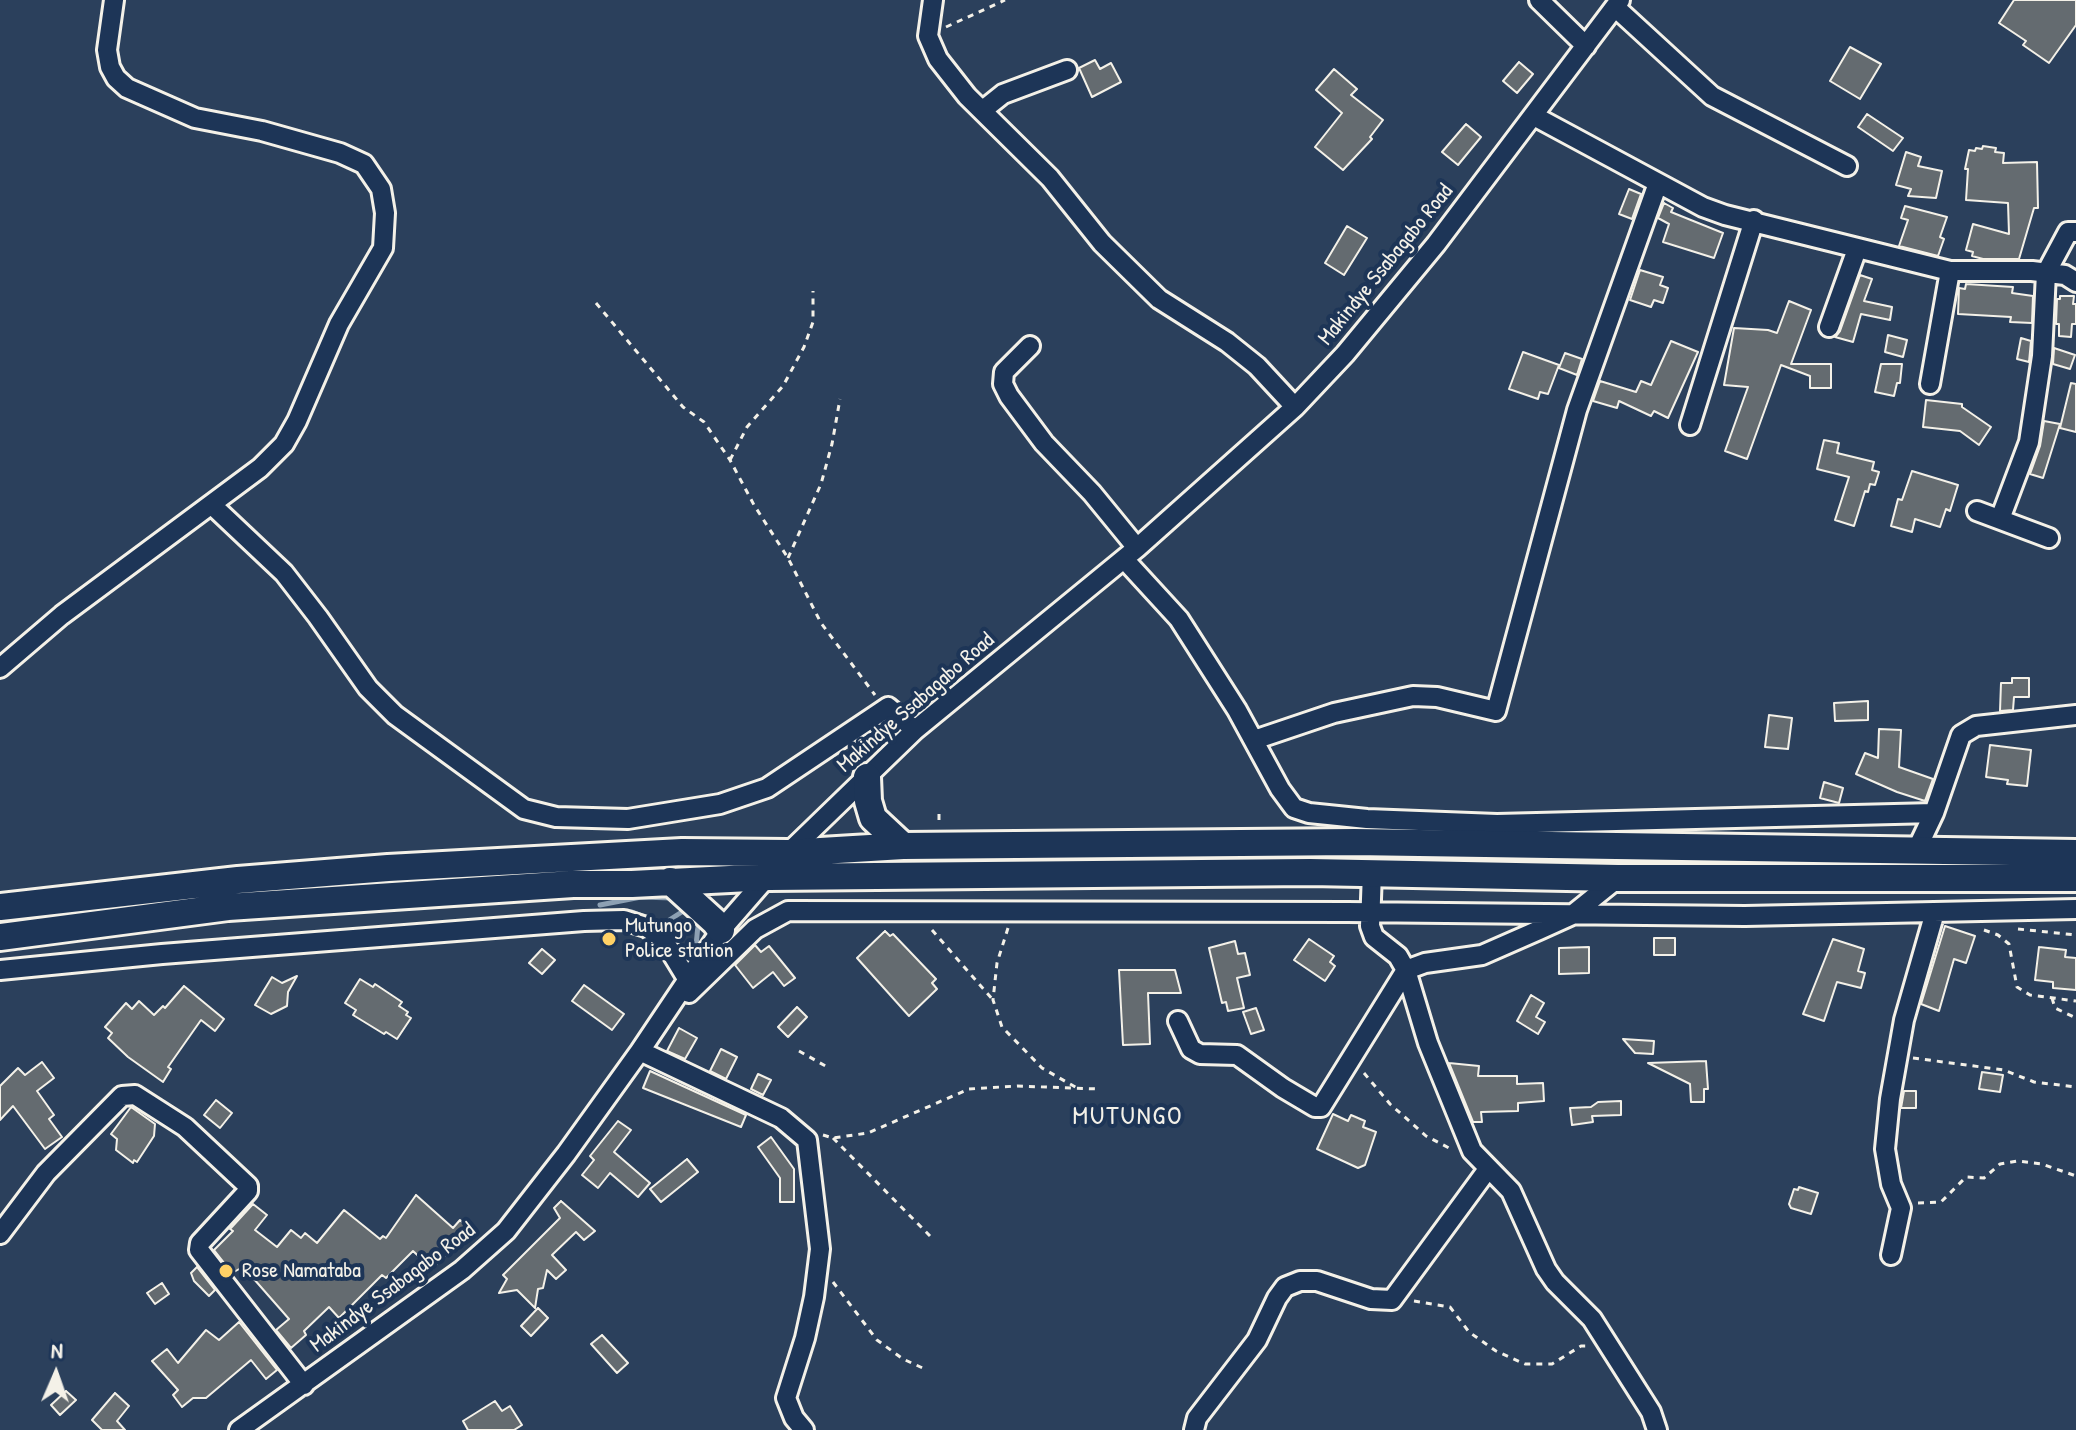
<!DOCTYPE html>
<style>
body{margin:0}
#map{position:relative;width:2076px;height:1430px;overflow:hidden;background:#2b405c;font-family:"Patrick Hand",sans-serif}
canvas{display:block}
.north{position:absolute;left:16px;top:1334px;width:80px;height:80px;-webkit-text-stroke:6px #1d3557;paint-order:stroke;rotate:2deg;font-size:22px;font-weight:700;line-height:32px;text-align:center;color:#f4f1e8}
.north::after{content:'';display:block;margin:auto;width:28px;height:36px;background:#f4f1e8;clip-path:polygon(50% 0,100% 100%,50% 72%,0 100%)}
</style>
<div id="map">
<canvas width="2076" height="1430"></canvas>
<div class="north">N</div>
</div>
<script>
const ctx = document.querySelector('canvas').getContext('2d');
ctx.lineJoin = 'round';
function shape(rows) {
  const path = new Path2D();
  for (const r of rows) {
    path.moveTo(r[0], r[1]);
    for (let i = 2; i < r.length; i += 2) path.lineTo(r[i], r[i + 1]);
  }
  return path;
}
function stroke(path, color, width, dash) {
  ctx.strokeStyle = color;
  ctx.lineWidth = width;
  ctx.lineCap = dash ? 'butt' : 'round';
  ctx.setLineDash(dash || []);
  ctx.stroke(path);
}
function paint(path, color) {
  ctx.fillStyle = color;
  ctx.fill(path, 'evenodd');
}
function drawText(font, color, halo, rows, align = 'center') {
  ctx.font = font + ' "Patrick Hand",sans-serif';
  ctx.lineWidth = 8;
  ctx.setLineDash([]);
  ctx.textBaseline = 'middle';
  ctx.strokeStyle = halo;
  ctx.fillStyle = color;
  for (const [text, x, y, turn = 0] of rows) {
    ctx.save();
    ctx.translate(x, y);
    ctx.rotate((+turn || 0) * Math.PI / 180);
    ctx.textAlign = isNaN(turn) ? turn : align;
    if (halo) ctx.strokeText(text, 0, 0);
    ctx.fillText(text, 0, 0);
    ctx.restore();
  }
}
stroke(shape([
 [600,905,641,897,672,898],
 [623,912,632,912,663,924,669,934],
 [663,924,688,908],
 [674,943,683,951,690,951,696,946,698,925,696,920]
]), '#8da0b3', 5);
const building = shape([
 [2014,0,2076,0,2076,25,2049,63,2023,45,2026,41,1999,23,2014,0],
 [1850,47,1881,64,1860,99,1830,81,1850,47],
 [1095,60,1100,69,1111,63,1121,82,1092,97,1079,68,1095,60],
 [1519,62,1533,74,1517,93,1503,81,1519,62],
 [1334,69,1357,89,1351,95,1383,120,1370,137,1372,139,1343,170,1315,147,1342,113,1316,90,1334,69],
 [1867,114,1903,138,1893,151,1858,127,1867,114],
 [1466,124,1481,137,1458,165,1442,152,1466,124],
 [1983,146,1996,148,1995,152,2004,153,2003,163,2037,162,2038,208,2034,208,2019,259,1983,259,1972,256,1973,252,1966,250,1973,224,2009,234,2008,203,1966,200,1968,169,1965,169,1969,150,1975,151,1976,148,1982,149,1983,146],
 [1906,152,1921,157,1918,166,1942,171,1936,198,1908,196,1911,189,1896,185,1906,152],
 [1629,189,1641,194,1632,219,1619,214,1629,189],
 [1664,203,1673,208,1671,212,1723,233,1714,258,1663,242,1669,224,1658,218,1664,203],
 [1905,206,1947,217,1940,237,1944,239,1938,256,1899,246,1908,220,1901,218,1905,206],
 [1347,226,1367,238,1344,275,1325,263,1347,226],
 [1640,270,1663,277,1660,285,1668,288,1663,303,1654,300,1651,307,1630,300,1640,270],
 [1860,275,1872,279,1864,301,1892,307,1890,320,1861,314,1853,342,1835,337,1840,331,1860,275],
 [1966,284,2013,287,2012,293,2033,296,2032,323,2010,322,2011,317,1958,314,1959,288,1965,289,1966,284],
 [2060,296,2074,296,2073,304,2076,304,2076,324,2072,324,2071,337,2059,336,2059,324,2056,324,2057,299,2060,299,2060,296],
 [1789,301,1811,310,1791,364,1831,364,1831,388,1810,388,1810,376,1781,365,1747,459,1725,451,1748,387,1724,385,1734,328,1768,330,1777,333,1789,301],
 [1888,335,1907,340,1903,357,1885,352,1888,335],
 [2021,338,2031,341,2029,362,2017,359,2021,338],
 [1671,341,1698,352,1668,418,1654,411,1651,416,1619,401,1617,408,1593,401,1600,381,1636,392,1641,381,1651,385,1671,341],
 [2054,348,2075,355,2070,369,2053,364,2054,348],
 [1523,352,1559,365,1548,394,1540,392,1538,399,1509,389,1523,352],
 [1565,353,1582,359,1577,375,1559,368,1565,353],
 [1881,364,1902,364,1900,383,1897,383,1894,396,1875,392,1881,364],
 [2071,383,2076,384,2076,432,2060,428,2071,383],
 [1926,400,1962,404,1962,407,1991,427,1979,445,1960,431,1923,427,1926,400],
 [2044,421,2060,424,2043,478,2030,474,2040,446,2044,421],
 [1824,440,1839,443,1837,453,1874,462,1872,470,1879,472,1875,485,1870,484,1868,492,1865,491,1854,526,1835,520,1849,477,1817,469,1824,440],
 [1912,471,1958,485,1950,511,1946,509,1940,527,1915,519,1912,532,1891,526,1898,499,1902,500,1912,471],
 [2012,678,2029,678,2029,697,2014,697,2013,710,2000,711,2001,683,2012,683,2012,678],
 [1868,701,1868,720,1835,721,1834,703,1868,701],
 [1769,715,1792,718,1788,749,1765,747,1769,715],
 [1879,729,1901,730,1899,767,1933,779,1925,801,1897,792,1856,774,1865,753,1878,758,1879,729],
 [1990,745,2031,750,2027,786,2007,784,2008,780,1986,777,1990,745],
 [1824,782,1843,788,1839,803,1820,798,1824,782],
 [1945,926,1975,936,1966,963,1954,959,1939,1011,1921,1004,1945,926],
 [885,931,890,936,893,934,936,979,932,983,937,989,909,1016,857,958,885,931],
 [1654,938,1675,938,1675,955,1654,955,1654,938],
 [1309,939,1334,956,1330,962,1335,966,1325,981,1294,960,1309,939],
 [1833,939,1864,949,1858,971,1865,973,1861,988,1837,982,1824,1021,1803,1014,1833,939],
 [1235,941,1238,954,1245,953,1250,975,1237,978,1244,1008,1228,1011,1226,1002,1222,1003,1209,948,1235,941],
 [755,945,761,952,769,946,795,978,784,986,773,972,753,988,735,965,755,945],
 [1589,947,1589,973,1559,974,1559,948,1589,947],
 [2039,947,2066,950,2065,957,2076,958,2076,990,2053,988,2053,982,2035,980,2039,947],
 [542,949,555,960,542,974,529,963,542,949],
 [1119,970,1175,970,1181,993,1148,993,1150,1044,1123,1045,1119,970],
 [297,976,288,992,287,1006,271,1014,255,1005,272,977,282,983,297,976],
 [360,979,373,987,375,984,402,1002,399,1006,408,1012,406,1015,411,1018,397,1039,386,1032,384,1034,353,1015,356,1010,345,1003,360,979],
 [584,985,624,1014,612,1030,572,1001,584,985],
 [184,986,224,1019,215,1031,201,1020,168,1067,171,1069,163,1082,128,1057,108,1038,112,1033,105,1027,126,1003,132,1009,139,1001,154,1015,163,1006,165,1008,184,986],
 [1531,995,1544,1003,1536,1017,1545,1022,1538,1034,1517,1021,1531,995],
 [797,1007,807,1017,788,1037,778,1027,797,1007],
 [1256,1008,1264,1030,1251,1034,1243,1012,1256,1008],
 [679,1028,697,1038,685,1059,667,1051,679,1028],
 [1623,1039,1654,1041,1653,1054,1635,1053,1623,1039],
 [721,1049,737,1057,726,1079,710,1071,721,1049],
 [1706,1061,1708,1089,1704,1089,1704,1102,1691,1102,1690,1084,1648,1063,1706,1061],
 [42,1062,54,1078,37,1091,54,1115,49,1119,62,1137,45,1149,13,1106,0,1120,0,1086,18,1068,25,1075,42,1062],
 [1449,1063,1479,1066,1478,1076,1517,1076,1517,1084,1543,1083,1544,1101,1518,1103,1518,1111,1481,1112,1482,1122,1473,1122,1449,1063],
 [650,1071,746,1115,741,1127,643,1088,650,1071],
 [1982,1072,2003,1075,2000,1092,1979,1089,1982,1072],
 [758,1074,771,1080,763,1095,751,1089,758,1074],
 [1904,1091,1916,1091,1916,1108,1901,1108,1904,1091],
 [216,1100,232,1113,220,1128,204,1115,216,1100],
 [1621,1101,1621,1115,1592,1116,1593,1122,1572,1125,1570,1108,1591,1107,1598,1102,1621,1101],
 [131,1107,155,1124,154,1136,137,1162,134,1160,133,1163,116,1150,117,1139,111,1134,131,1107],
 [1333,1114,1348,1121,1351,1115,1365,1121,1363,1127,1376,1132,1365,1165,1358,1168,1317,1149,1333,1114],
 [618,1121,631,1130,614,1152,650,1183,638,1197,610,1173,598,1188,582,1175,594,1160,590,1156,618,1121],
 [771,1137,794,1169,794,1202,780,1202,780,1178,758,1147,771,1137],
 [687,1159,698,1172,661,1202,650,1189,687,1159],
 [1799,1187,1818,1193,1811,1214,1791,1208,1789,1204,1794,1189,1798,1190,1799,1187],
 [416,1195,453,1228,460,1220,470,1229,432,1269,413,1251,386,1278,382,1275,339,1318,329,1307,304,1331,306,1335,291,1348,276,1330,289,1319,246,1270,245,1271,241,1268,232,1273,214,1250,233,1231,230,1229,253,1204,267,1215,255,1230,277,1247,291,1230,301,1238,305,1233,317,1243,344,1210,380,1239,383,1236,386,1238,416,1195],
 [561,1201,595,1231,584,1240,576,1232,552,1255,566,1270,556,1279,547,1270,543,1288,538,1289,535,1308,517,1290,499,1293,507,1279,503,1275,560,1218,554,1208,561,1201],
 [197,1267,215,1290,209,1296,194,1281,191,1273,197,1267],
 [162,1283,169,1294,155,1304,147,1293,162,1283],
 [538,1308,548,1318,531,1336,521,1326,538,1308],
 [239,1322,277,1370,266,1379,251,1360,206,1398,193,1398,182,1407,173,1395,178,1390,152,1361,167,1349,178,1363,206,1330,219,1340,239,1322],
 [602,1335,628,1363,617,1373,591,1344,602,1335],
 [66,1391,76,1400,60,1415,51,1405,66,1391],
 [115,1393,129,1406,117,1421,125,1430,102,1430,92,1420,115,1393],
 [495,1401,502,1411,510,1406,522,1425,514,1430,468,1430,463,1421,495,1401]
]);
paint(building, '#646b70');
stroke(building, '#f4f1e8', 2);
const minor = shape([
 [933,0,928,36,938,59,967,96,1050,178,1102,243,1159,299,1227,342,1257,366,1295,407],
 [1539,0,1586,46],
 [1615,7,1712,96,1847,166],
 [983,110,1003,94,1067,70],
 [1534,116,1703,207,1725,215,1950,271,2032,271,2065,275,2076,282],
 [1829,327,1857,249],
 [1030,346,1004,372,1003,384,1009,396,1044,443,1092,493,1137,548],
 [1930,384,1950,271],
 [1690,425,1754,220],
 [212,505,284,573,318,617,368,688,395,715,524,809,556,817,628,819,720,804,767,788,888,707,915,730],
 [1977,511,2049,538],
 [2000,519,2029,442,2042,356,2046,273,2068,232,2076,232],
 [1124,559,1179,619,1237,710,1280,789,1294,808,1309,813,1367,819,1497,824,1934,813],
 [0,668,62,615,260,468,284,444,297,421,339,324,383,248,385,213,381,189,364,164,340,153,262,131,195,118,127,88,116,78,110,67,107,50,114,0],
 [1254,740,1334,713,1413,696,1437,697,1496,711,1577,410,1658,183],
 [1916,851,1934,813,1961,735,1976,726,2076,715],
 [1372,872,1370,926,1374,937,1398,956,1406,970,1428,1043,1472,1151,1511,1191,1546,1269,1555,1282,1592,1319,1651,1412,1657,1430],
 [0,970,162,954,584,921,624,920,646,927,663,939,688,980],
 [689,993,755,929,788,911,1347,912,1745,916,2076,909],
 [1178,1021,1191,1049,1200,1054,1237,1055,1283,1088,1315,1107,1321,1107,1406,970,1425,963,1482,955,1539,930,1572,915,1618,878],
 [640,1051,781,1118,807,1140,820,1249,814,1297,805,1338,786,1398,794,1418,804,1430],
 [0,1234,46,1173,122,1096,135,1095,185,1127,248,1186,248,1191,200,1243,199,1250,304,1385],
 [1891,1255,1901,1208,1891,1184,1885,1149,1890,1099,1904,1020,1935,912],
 [239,1430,462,1270,506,1231,566,1154,640,1051,721,930,788,853,915,730,1137,548,1295,407,1345,354,1436,244,1620,0],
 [1194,1430,1197,1418,1257,1340,1277,1298,1285,1287,1300,1281,1317,1281,1371,1299,1392,1300,1488,1169]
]);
const highway = shape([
 [867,777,868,801,873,818,903,846],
 [670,881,715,922,721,930],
 [0,907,238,880,388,868,682,852,788,853,903,846,1354,842,2076,853],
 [0,937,228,907,573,884,632,884,769,877,1310,872,1618,878,2076,878]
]);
stroke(minor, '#f4f1e8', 24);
stroke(highway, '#f4f1e8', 32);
stroke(shape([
 [946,27,1005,0],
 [596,303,683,407,704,422,730,460,754,505,788,558,821,623,875,695],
 [730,460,747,427,783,386,804,347,813,322,813,291],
 [788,558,821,484,832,444,840,399],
 [939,814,939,826],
 [1008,928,997,963,993,1000,1002,1027,1042,1068,1077,1088],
 [2018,929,2076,935],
 [932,930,993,1000],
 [1984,930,1998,935,2009,944,2017,987,2030,995,2076,1001],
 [2052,998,2055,1008,2076,1018],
 [799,1051,829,1068],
 [1913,1058,2004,1070,2034,1082,2076,1087],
 [1364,1073,1390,1104,1426,1136,1451,1149],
 [823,1135,833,1138,868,1133,969,1089,1017,1086,1099,1089],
 [833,1138,930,1236],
 [1918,1203,1941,1202,1966,1177,1984,1178,2000,1164,2017,1161,2042,1164,2076,1176],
 [833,1282,877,1340,903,1359,927,1370],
 [1414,1301,1450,1307,1469,1332,1496,1351,1525,1364,1552,1364,1581,1346,1588,1346]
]), '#f4f1e8', 3, [6, 6]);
stroke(minor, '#1d3557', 18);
stroke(highway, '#1d3557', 26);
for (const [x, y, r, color] of [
 [609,939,8,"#ffd166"],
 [226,1271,8,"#ffd166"]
]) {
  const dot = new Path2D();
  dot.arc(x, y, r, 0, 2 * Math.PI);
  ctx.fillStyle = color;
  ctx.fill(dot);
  stroke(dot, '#1d3557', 3);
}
drawText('22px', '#f4f1e8', '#1d3557', [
 ["Makindye Ssabagabo Road",1386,265,-51],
 ["Makindye Ssabagabo Road",916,703,-41],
 ["Makindye Ssabagabo Road",393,1288,-37]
]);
drawText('22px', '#f4f1e8', '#1d3557', [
 ["Mutungo",625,926],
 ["Police station",625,951],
 ["Rose Namataba",242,1271]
], 'left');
ctx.letterSpacing = '2px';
drawText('26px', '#f4f1e8', '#1d3557', [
 ["MUTUNGO",1128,1117]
]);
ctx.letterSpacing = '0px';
</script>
